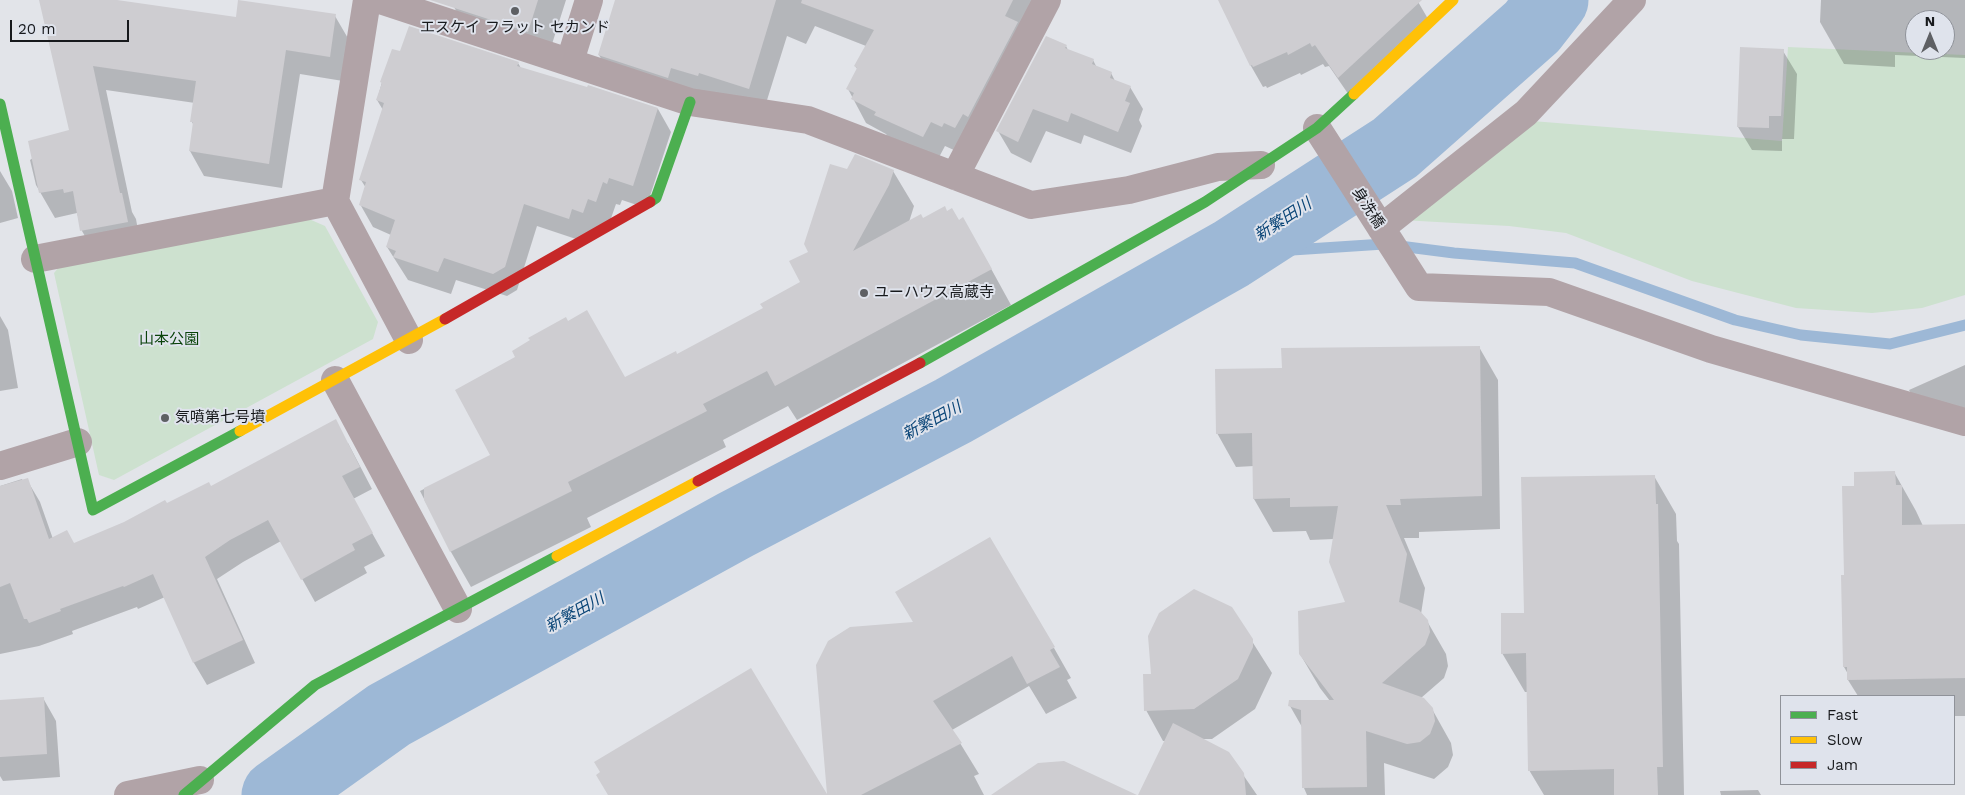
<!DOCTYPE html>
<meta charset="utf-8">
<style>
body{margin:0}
#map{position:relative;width:1965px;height:795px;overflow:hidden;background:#e2e4e9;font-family:"Work Sans",sans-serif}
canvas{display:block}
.legend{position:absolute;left:1780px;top:695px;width:175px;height:90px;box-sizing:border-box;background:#dfe3ec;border:1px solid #8f9299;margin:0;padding:6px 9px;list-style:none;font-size:15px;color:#17191c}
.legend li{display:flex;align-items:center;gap:10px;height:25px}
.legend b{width:25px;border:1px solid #8f9299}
.north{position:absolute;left:1905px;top:10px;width:50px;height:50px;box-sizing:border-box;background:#dfe3ec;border:1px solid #8f9299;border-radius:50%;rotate:0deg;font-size:14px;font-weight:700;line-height:20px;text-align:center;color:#17191c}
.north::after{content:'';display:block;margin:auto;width:18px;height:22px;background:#5e6064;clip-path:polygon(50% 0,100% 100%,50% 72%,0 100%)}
.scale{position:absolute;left:10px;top:20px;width:119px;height:22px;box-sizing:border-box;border:2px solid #17191c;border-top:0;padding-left:6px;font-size:15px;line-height:18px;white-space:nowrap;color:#17191c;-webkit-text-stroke:4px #dfe3ec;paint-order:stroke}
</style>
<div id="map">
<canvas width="1965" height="795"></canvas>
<ul class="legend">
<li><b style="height:6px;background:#4caf50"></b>Fast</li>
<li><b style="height:6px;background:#ffc107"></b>Slow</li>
<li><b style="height:6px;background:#c62828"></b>Jam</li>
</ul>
<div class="north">N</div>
<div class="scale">20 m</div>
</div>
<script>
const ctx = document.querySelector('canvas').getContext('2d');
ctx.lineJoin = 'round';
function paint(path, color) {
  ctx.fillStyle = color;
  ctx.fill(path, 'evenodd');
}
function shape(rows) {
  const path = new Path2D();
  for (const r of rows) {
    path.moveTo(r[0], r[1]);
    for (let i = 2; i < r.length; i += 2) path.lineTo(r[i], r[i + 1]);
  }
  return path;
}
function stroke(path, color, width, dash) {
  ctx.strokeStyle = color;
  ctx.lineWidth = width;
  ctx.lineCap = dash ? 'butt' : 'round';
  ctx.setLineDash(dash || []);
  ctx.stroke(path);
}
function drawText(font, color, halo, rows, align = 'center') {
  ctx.font = font + ' "Work Sans","Noto Sans JP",sans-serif';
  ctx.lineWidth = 4;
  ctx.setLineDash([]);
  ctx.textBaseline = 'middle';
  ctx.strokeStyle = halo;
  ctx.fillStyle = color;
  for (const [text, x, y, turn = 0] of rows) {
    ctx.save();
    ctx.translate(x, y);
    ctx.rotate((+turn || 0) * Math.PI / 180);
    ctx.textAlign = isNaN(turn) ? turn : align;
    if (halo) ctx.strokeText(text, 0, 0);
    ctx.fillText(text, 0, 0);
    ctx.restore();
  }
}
paint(shape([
 [1788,47,1965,55,1965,295,1922,308,1872,313,1796,308,1692,281,1566,233,1509,226,1401,220,1532,121,1782,141],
 [309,219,325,226,378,322,373,339,114,480,99,475,54,273,65,260]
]), '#cde1cf');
paint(shape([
 [51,0,109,0,237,18,335,16,349,40,343,81,300,74,282,188,204,176,190,151,194,126,192,122,195,103,106,90,132,212,136,219,141,247,96,255,82,231,77,213,55,218,36,185,30,160,70,131],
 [456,0,566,0,546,63,472,39,454,7],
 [617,0,1045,0,956,151,945,146,937,161,890,140,886,134,866,123,848,89,858,70,855,66,866,46,815,26,806,44,787,36,763,113,613,80,599,55],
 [1220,0,1417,0,1431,24,1351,98,1329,66,1325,67,1323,64,1301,75,1300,73,1267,88,1266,86,1263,87,1251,66],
 [1821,0,1965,0,1965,58,1895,55,1895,67,1844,64,1820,22],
 [1915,20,1945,20,1945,50,1915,50],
 [1066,46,1068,50,1093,60,1097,68,1111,73,1115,81,1130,87,1143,109,1139,120,1142,126,1131,153,1084,135,1081,144,1046,131,1031,163,1011,153,998,131],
 [1783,51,1797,74,1794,139,1782,139,1782,151,1752,150,1738,127],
 [518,63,521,68,658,109,671,132,646,208,622,200,620,205,616,204,609,224,582,241,537,226,517,290,507,296,456,280,451,294,408,280,387,247,391,235,373,227,360,204,366,188,361,180,383,110,377,100,382,82],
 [0,171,12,191,18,218,0,223],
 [848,171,893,171,914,206,909,222,923,219,983,254,1011,305,797,420,788,406,723,440,726,447,587,518,591,527,471,587,451,552,420,491,492,455,625,379,677,356,764,309,802,283,810,252],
 [0,316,8,330,18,388,0,391],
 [1479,347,1498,380,1500,529,1419,532,1419,538,1404,538,1425,588,1421,614,1427,621,1446,654,1448,666,1444,678,1421,698,1432,709,1451,743,1453,755,1448,767,1434,779,1384,763,1385,795,1307,795,1304,788,1302,727,1290,706,1330,701,1320,688,1300,654,1346,603,1334,539,1310,540,1306,531,1273,532,1254,499,1254,466,1236,467,1217,433,1283,369],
 [1965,365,1965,414,1920,410,1909,390],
 [348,443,372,489,353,499,385,556,364,567,367,573,315,602,281,541,243,562,217,579,255,663,207,685,194,663,165,597,138,609,137,607,72,631,73,634,39,646,0,654,0,486,22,479,23,481,27,480,40,502,53,539,74,545,211,487],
 [1894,472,1916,511,1923,526,1965,525,1965,716,1954,716,1954,696,1858,696,1848,680,1848,674,1844,667,1843,576,1845,576,1856,487],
 [1654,476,1676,514,1677,541,1679,544,1684,795,1544,795,1529,770,1528,692,1525,692,1502,653,1525,614],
 [1231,608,1272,673,1255,709,1212,739,1201,739,1228,753,1257,795,1143,795,1166,741,1163,741,1146,710,1152,675],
 [1054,648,1071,678,1067,680,1077,698,1046,714,1029,686,952,730,979,774,974,776,984,795,828,795,817,666],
 [43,698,56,721,60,777,3,781,0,776,0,701],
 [1758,790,1761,795,1721,795,1720,791]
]), '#0003');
stroke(shape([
 [1231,254,1384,244,1454,253,1575,263,1735,320,1801,335,1890,344,1965,325]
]), '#9db8d6', 11);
stroke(shape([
 [277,795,389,715,735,525,953,411,1231,254,1395,148,1532,27,1553,0]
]), '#9db8d6', 71);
paint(shape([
 [39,0,117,0,236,17,238,0,336,14,330,57,286,50,269,164,189,151,193,122,190,122,196,81,93,66,120,193,122,193,128,222,80,231,73,191,64,193,63,189,39,193,28,141,69,130],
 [430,0,538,0,528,32],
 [615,0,776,0,749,89,699,73,698,76,671,68,668,78,598,55],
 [802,0,1013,0,1005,16,1018,22,968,117,963,114,955,128,944,123,942,127,931,122,923,137,874,115,876,112,851,99,854,93,846,89,857,68,854,66,874,30,801,3],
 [1218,0,1422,0,1338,78,1315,45,1312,47,1310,43,1288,55,1287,52,1253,67,1252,65,1250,66],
 [409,26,519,62,517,66,587,87,588,85,658,108,633,186,609,178,607,184,603,182,596,202,588,199,583,213,572,209,569,219,524,204,505,267,493,274,444,258,438,272,393,257,396,251,386,247,395,220,359,205,366,182,359,180,384,103,376,100,382,83,380,82,392,49,400,51],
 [1046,36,1067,45,1065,48,1094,59,1092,64,1112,72,1110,78,1131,86,1125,101,1130,103,1118,132,1071,113,1068,122,1033,109,1018,142,996,131],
 [1740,47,1784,49,1781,116,1769,116,1769,128,1737,127],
 [855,154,894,170,889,185,853,251,921,214,923,218,945,206,947,211,952,208,959,220,963,217,992,269,775,386,767,371,703,404,707,411,568,482,572,491,450,552,424,500,424,488,490,455,455,390,515,357,512,351,530,340,528,338,566,317,568,321,587,310,625,377,676,351,677,354,763,308,760,304,800,282,789,261,808,252,804,244,830,164,847,169],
 [1480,346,1482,496,1400,499,1401,505,1386,505,1407,554,1399,602,1419,610,1428,620,1430,632,1425,645,1382,683,1424,698,1433,708,1435,721,1430,734,1420,742,1407,744,1366,731,1367,787,1302,788,1301,710,1288,706,1289,700,1334,700,1299,654,1298,611,1345,602,1329,562,1338,506,1290,507,1290,498,1253,499,1252,433,1216,434,1215,369,1282,368,1281,348],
 [336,419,360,467,342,476,373,533,352,544,355,550,301,580,268,520,230,540,205,557,243,640,193,663,153,574,124,587,123,586,60,609,61,611,29,623,27,619,24,619,10,583,0,587,0,486,28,478,49,539,67,530,74,543,124,522,165,500,167,503,209,482,211,486],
 [1895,471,1896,485,1902,485,1902,525,1965,524,1965,678,1847,680,1847,667,1843,667,1841,575,1844,575,1842,486,1854,486,1854,472],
 [1655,475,1656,504,1658,504,1663,767,1657,767,1658,795,1614,795,1614,769,1528,771,1526,653,1501,654,1501,613,1524,613,1521,477],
 [990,537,1055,647,1050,650,1060,667,1027,684,1012,656,933,701,962,743,861,795,608,795,596,775,600,772,594,762,751,668,827,794,816,665,828,641,850,627,913,622,895,592],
 [1194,589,1232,607,1253,639,1253,647,1238,679,1194,709,1144,711,1143,674,1151,674,1148,636,1159,613],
 [44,697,47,754,0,757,0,700],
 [1173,723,1229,752,1244,773,1246,795,1138,795],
 [1064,761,1137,795,991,795,1038,763]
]), '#cecdd1');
stroke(shape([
 [367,0,335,201,409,340],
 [380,0,690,102,808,120,1031,205,1129,190,1218,167,1261,165],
 [570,61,589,0],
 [1317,128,1419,287,1549,292,1711,349,1965,422],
 [955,176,1047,0],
 [1381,228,1526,113,1632,0],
 [35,259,335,201],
 [335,380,458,609],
 [0,466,78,442],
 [128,795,200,780]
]), '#b1a3a7', 28);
stroke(shape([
 [0,104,93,510,240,431],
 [650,202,656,198,690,102],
 [920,363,1205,202,1317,128,1354,94],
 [184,795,315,685,557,556]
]), '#4caf50', 11);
stroke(shape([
 [1354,94,1453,0],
 [240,431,445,319],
 [557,556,698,481]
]), '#ffc107', 11);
stroke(shape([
 [445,319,650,202],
 [698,481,920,363]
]), '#c62828', 11);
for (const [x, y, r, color] of [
 [515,11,5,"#5e6064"],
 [864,293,5,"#5e6064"],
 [165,418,5,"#5e6064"]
]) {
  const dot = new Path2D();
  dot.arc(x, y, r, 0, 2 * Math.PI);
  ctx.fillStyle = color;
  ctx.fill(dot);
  stroke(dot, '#dfe3ec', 2);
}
drawText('15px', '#17191c', '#dfe3ec', [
 ["エスケイ フラット セカンド",515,28,"center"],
 ["ユーハウス高蔵寺",874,293],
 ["気噴第七号墳",175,418]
], 'left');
drawText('15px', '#17191c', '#dfe3ec', [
 ["身洗橋",1368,208,57]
]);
drawText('15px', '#0b440b', '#dfe3ec', [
 ["山本公園",169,340]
]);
drawText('italic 16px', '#0a4577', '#dfe3ec', [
 ["新繁田川",1283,220,-33],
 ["新繁田川",932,421,-28],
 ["新繁田川",575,613,-29]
]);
</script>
